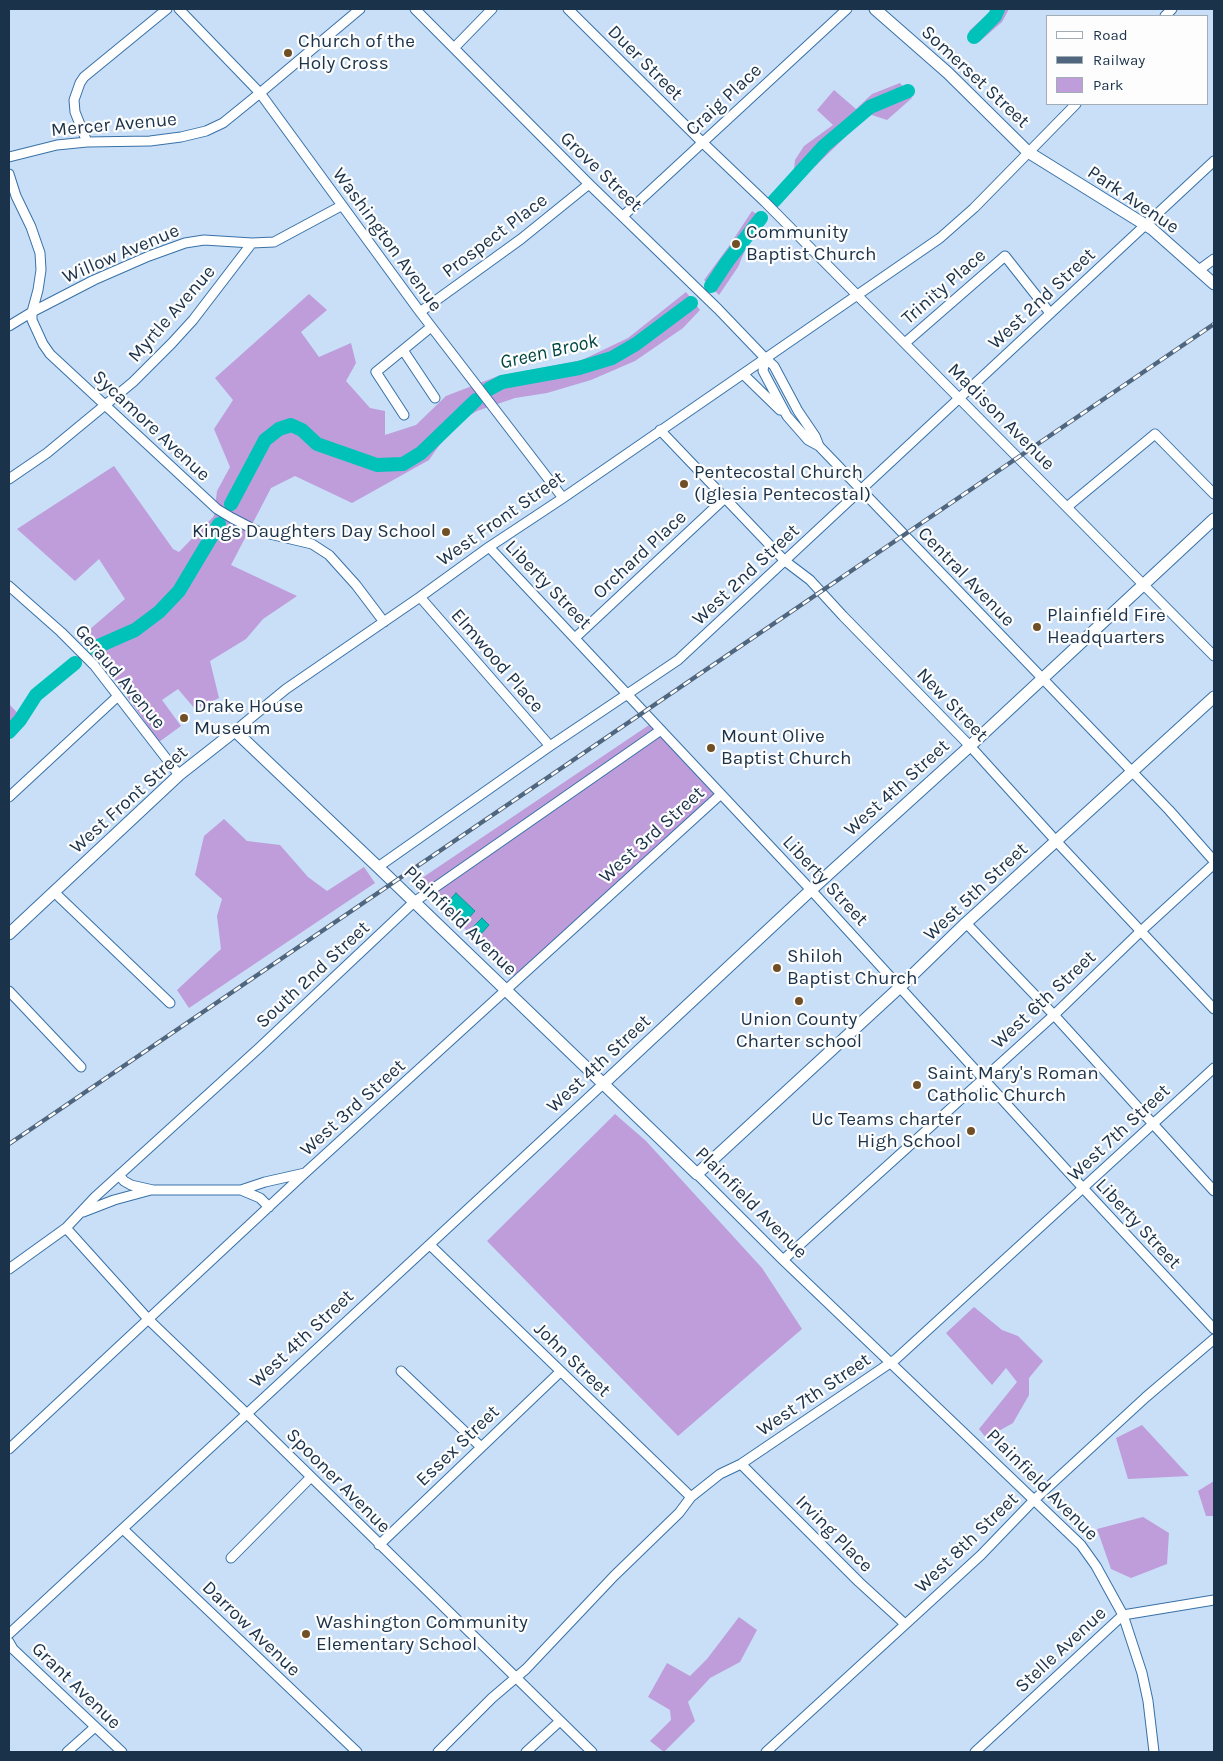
<!DOCTYPE html>
<style>
body{margin:0}
#map{position:relative;width:1223px;height:1761px;overflow:hidden;background:#c8dff7;font-family:Karla,sans-serif}
canvas{display:block}
.frame{position:absolute;inset:0;border:10px solid #1a324a;pointer-events:none}
.legend{position:absolute;left:1046px;top:15px;width:162px;height:90px;box-sizing:border-box;background:#fdfdfd;border:1px solid #a2acb5;margin:0;padding:6px 9px;list-style:none;font-size:15px;color:#1a324a}
.legend li{display:flex;align-items:center;gap:10px;height:25px}
.legend b{width:25px;border:1px solid #a2acb5}
</style>
<div id="map">
<canvas width="1223" height="1761"></canvas>
<div class="frame"></div>
<ul class="legend">
<li><b style="height:6px;background:#fff"></b>Road</li>
<li><b style="height:6px;background:#4f667e"></b>Railway</li>
<li><b style="height:14px;background:#be9dda"></b>Park</li>
</ul>
</div>
<script>
const ctx = document.querySelector('canvas').getContext('2d');
ctx.lineJoin = 'round';
function paint(path, color) {
  ctx.fillStyle = color;
  ctx.fill(path, 'evenodd');
}
function shape(rows) {
  const path = new Path2D();
  for (const r of rows) {
    path.moveTo(r[0], r[1]);
    for (let i = 2; i < r.length; i += 2) path.lineTo(r[i], r[i + 1]);
  }
  return path;
}
function stroke(path, color, width, dash) {
  ctx.strokeStyle = color;
  ctx.lineWidth = width;
  ctx.lineCap = dash ? 'butt' : 'round';
  ctx.setLineDash(dash || []);
  ctx.stroke(path);
}
function drawText(font, color, halo, rows, align = 'center') {
  ctx.font = font + ' Karla,sans-serif';
  ctx.lineWidth = 4.5;
  ctx.setLineDash([]);
  ctx.textBaseline = 'middle';
  ctx.strokeStyle = halo;
  ctx.fillStyle = color;
  for (const [text, x, y, turn = 0] of rows) {
    ctx.save();
    ctx.translate(x, y);
    ctx.rotate((+turn || 0) * Math.PI / 180);
    ctx.textAlign = isNaN(turn) ? turn : align;
    if (halo) ctx.strokeText(text, 0, 0);
    ctx.fillText(text, 0, 0);
    ctx.restore();
  }
}
paint(shape([
 [993,9,1009,9,1002,22,979,42,969,31],
 [900,83,912,98,887,120,869,114,801,180,794,169,795,160,804,146,833,125,817,110,834,90,856,109,872,94],
 [752,211,764,219,751,236,738,267,719,295,704,280,729,246],
 [686,292,700,310,683,328,635,361,591,380,547,393,515,398,477,411,462,420,438,447,429,460,352,503,295,476,271,488,231,565,297,596,263,619,246,639,210,661,219,698,195,709,178,689,162,700,181,726,159,742,102,661,82,636,125,599,99,559,75,581,17,529,114,466,173,549,179,552,214,516,217,491,230,467,214,429,233,400,215,378,309,294,327,310,301,332,319,357,351,343,356,363,346,381,370,408,385,411,385,435,416,425,446,396,498,376,582,360,628,338],
 [9,704,25,721,9,736],
 [652,723,718,794,518,980,416,882],
 [224,819,247,841,280,845,308,877,327,891,364,867,375,883,189,1008,177,990,221,949,217,916,222,899,195,875,204,836],
 [615,1114,646,1141,762,1268,802,1329,678,1436,487,1241],
 [974,1307,1002,1330,1018,1336,1043,1361,1029,1378,1029,1395,1013,1423,986,1438,979,1429,1017,1382,1006,1368,992,1385,946,1333],
 [1142,1425,1189,1476,1128,1479,1116,1438],
 [1214,1481,1214,1516,1206,1516,1198,1491],
 [1143,1517,1169,1533,1167,1564,1131,1578,1111,1569,1097,1529],
 [739,1617,757,1630,740,1662,710,1678,688,1702,695,1721,664,1752,650,1741,671,1720,670,1710,648,1697,667,1663,690,1676,707,1659]
]), '#be9dda');
const water = shape([
 [456,893,475,911,465,922,446,904,456,893],
 [482,918,489,925,480,935,472,928,482,918]
]);
paint(water, '#01c2b9');
stroke(water, '#089798', 1);
stroke(shape([
 [974,37,995,16,998,9],
 [774,201,824,146,870,107,908,91],
 [711,286,727,262,761,218],
 [489,389,502,382,579,368,612,358,636,344,691,303],
 [231,504,265,440,279,429,291,425,302,430,317,444,377,465,403,464,421,453,476,400],
 [94,648,135,630,159,612,179,591,219,524],
 [9,732,20,720,36,695,75,663]
]), '#01c2b9', 14);
const minor = shape([
 [179,9,260,93,420,312,563,498],
 [415,9,589,184,718,309,765,358,774,366,798,411,815,436,819,446],
 [568,9,702,142,765,202,1214,656],
 [1165,16,1172,9],
 [454,48,492,9],
 [87,142,75,112,74,100,80,83,84,77,167,9],
 [9,157,57,145,87,142,150,141,181,137,206,131,223,123,260,93,360,9],
 [9,174,16,196,31,227,40,253,41,270,38,290,32,312,32,320,43,344,50,354,217,509,232,518,257,531,312,544,329,555,356,585,384,622],
 [623,216,847,9],
 [1199,270,1214,259],
 [420,312,521,239,589,184],
 [9,326,32,312,94,280,149,256,185,243,204,240,252,243],
 [905,343,1005,256,1050,313],
 [403,350,435,398],
 [765,358,763,371,787,416,808,440,819,446,1169,810,1214,861],
 [743,374,780,410],
 [404,415,376,372,431,327],
 [660,430,785,561,810,580,843,616,970,746,1057,842,1214,1009],
 [9,479,47,453,133,382,172,343,193,320,252,243,274,242,341,206],
 [1067,507,1155,434,1214,494],
 [489,547,812,891,1083,1188,1214,1329],
 [9,586,61,632,94,665,179,775],
 [420,597,550,746],
 [576,637,726,497],
 [235,731,286,689,420,597,489,547,563,498,940,238,974,208,1076,104],
 [9,797,118,696],
 [378,867,550,746,678,660,1214,161],
 [54,892,170,1003],
 [966,923,1054,1015,1214,1191],
 [9,991,81,1067],
 [697,1174,783,1260,1081,1545,1096,1566,1123,1615,1142,1673,1148,1701,1154,1752],
 [119,1175,124,1181,131,1185,153,1190,241,1190,265,1182,305,1173],
 [241,1190,260,1198,269,1207],
 [83,1212,114,1200,151,1190],
 [66,1228,149,1320,247,1414,592,1752],
 [430,1245,691,1497],
 [783,1260,1054,1015,1141,931,1214,864],
 [9,1269,66,1228,95,1197,259,1048,414,902,661,730],
 [401,1371,481,1447],
 [9,1449,305,1173,721,794],
 [741,1464,859,1582,905,1624],
 [123,1529,357,1752],
 [379,1545,560,1372],
 [231,1558,311,1477],
 [9,1634,603,1084],
 [9,1642,13,1649,122,1752],
 [67,1752,95,1727],
 [438,1752,492,1698,526,1669,614,1576,679,1513,691,1497,720,1474,741,1464,896,1359,1214,1068],
 [526,1752,560,1721],
 [766,1752,981,1555,1034,1500,1146,1397,1214,1339],
 [975,1752,1123,1615,1214,1600]
]);
const major = shape([
 [875,9,948,73,1028,152,1152,229,1214,284],
 [9,934,179,775,235,731,378,867,697,1174,900,987,966,923,1214,697],
 [603,1084,811,890,970,746,1214,519]
]);
stroke(minor, '#3871a7', 11);
stroke(major, '#3871a7', 13);
stroke(minor, '#fff', 9);
stroke(major, '#fff', 11);
const rail = shape([
 [9,1144,1214,324]
]);
stroke(rail, '#4f667e', 4.5);
stroke(rail, '#fdfdfd', 2.5, [8]);
for (const [x, y, r, color] of [
 [288,53,5,"#704e26"],
 [736,244,5,"#704e26"],
 [684,484,5,"#704e26"],
 [446,532,5,"#704e26"],
 [1037,627,5,"#704e26"],
 [184,718,5,"#704e26"],
 [711,748,5,"#704e26"],
 [777,968,5,"#704e26"],
 [799,1001,5,"#704e26"],
 [917,1085,5,"#704e26"],
 [971,1131,5,"#704e26"],
 [306,1634,5,"#704e26"]
]) {
  const dot = new Path2D();
  dot.arc(x, y, r, 0, 2 * Math.PI);
  ctx.fillStyle = color;
  ctx.fill(dot);
  stroke(dot, '#fdfdfd', 2);
}
drawText('19px', '#1a324a', '#fdfdfd', [
 ["Church of the",298,42],
 ["Holy Cross",298,64],
 ["Community",746,233],
 ["Baptist Church",746,255],
 ["Pentecostal Church",694,473],
 ["(Iglesia Pentecostal)",694,495],
 ["Kings Daughters Day School",436,532,"right"],
 ["Plainfield Fire",1047,616],
 ["Headquarters",1047,638],
 ["Drake House",194,707],
 ["Museum",194,729],
 ["Mount Olive",721,737],
 ["Baptist Church",721,759],
 ["Shiloh",787,957],
 ["Baptist Church",787,979],
 ["Union County",799,1020,"center"],
 ["Charter school",799,1042,"center"],
 ["Saint Mary's Roman",927,1074],
 ["Catholic Church",927,1096],
 ["Uc Teams charter",961,1120,"right"],
 ["High School",961,1142,"right"],
 ["Washington Community",316,1623],
 ["Elementary School",316,1645]
], 'left');
drawText('19px', '#1a324a', '#fdfdfd', [
 ["Duer Street",645,63,45],
 ["Somerset Street",975,77,43],
 ["Craig Place",724,100,-43],
 ["Mercer Avenue",114,125,-5],
 ["Grove Street",601,172,44],
 ["Park Avenue",1133,200,34],
 ["Prospect Place",495,236,-37],
 ["Washington Avenue",387,240,54],
 ["Willow Avenue",121,254,-23],
 ["Trinity Place",944,287,-41],
 ["West 2nd Street",1042,299,-43],
 ["Myrtle Avenue",172,314,-49],
 ["Madison Avenue",1001,417,45],
 ["Sycamore Avenue",151,426,43],
 ["West Front Street",501,519,-35],
 ["Orchard Place",640,555,-43],
 ["West 2nd Street",746,575,-43],
 ["Central Avenue",966,577,46],
 ["Liberty Street",548,585,46],
 ["Elmwood Place",497,661,49],
 ["Geraud Avenue",120,677,50],
 ["New Street",952,705,46],
 ["West 4th Street",897,788,-42],
 ["West Front Street",129,800,-42],
 ["West 3rd Street",652,835,-42],
 ["Liberty Street",825,881,47],
 ["West 5th Street",976,892,-43],
 ["Plainfield Avenue",460,921,44],
 ["South 2nd Street",313,975,-43],
 ["West 6th Street",1044,1000,-43],
 ["West 4th Street",599,1064,-43],
 ["West 3rd Street",353,1108,-42],
 ["West 7th Street",1119,1133,-43],
 ["Plainfield Avenue",751,1203,45],
 ["Liberty Street",1138,1224,47],
 ["West 4th Street",302,1339,-43],
 ["John Street",572,1360,44],
 ["West 7th Street",814,1395,-34],
 ["Essex Street",458,1446,-44],
 ["Spooner Avenue",338,1481,45],
 ["Plainfield Avenue",1042,1485,45],
 ["Irving Place",834,1534,45],
 ["West 8th Street",967,1543,-44],
 ["Darrow Avenue",251,1629,44],
 ["Stelle Avenue",1061,1650,-43],
 ["Grant Avenue",76,1686,44]
]);
drawText('italic 20px', '#004643', '#fdfdfd', [
 ["Green Brook",549,352,-13]
]);
</script>
